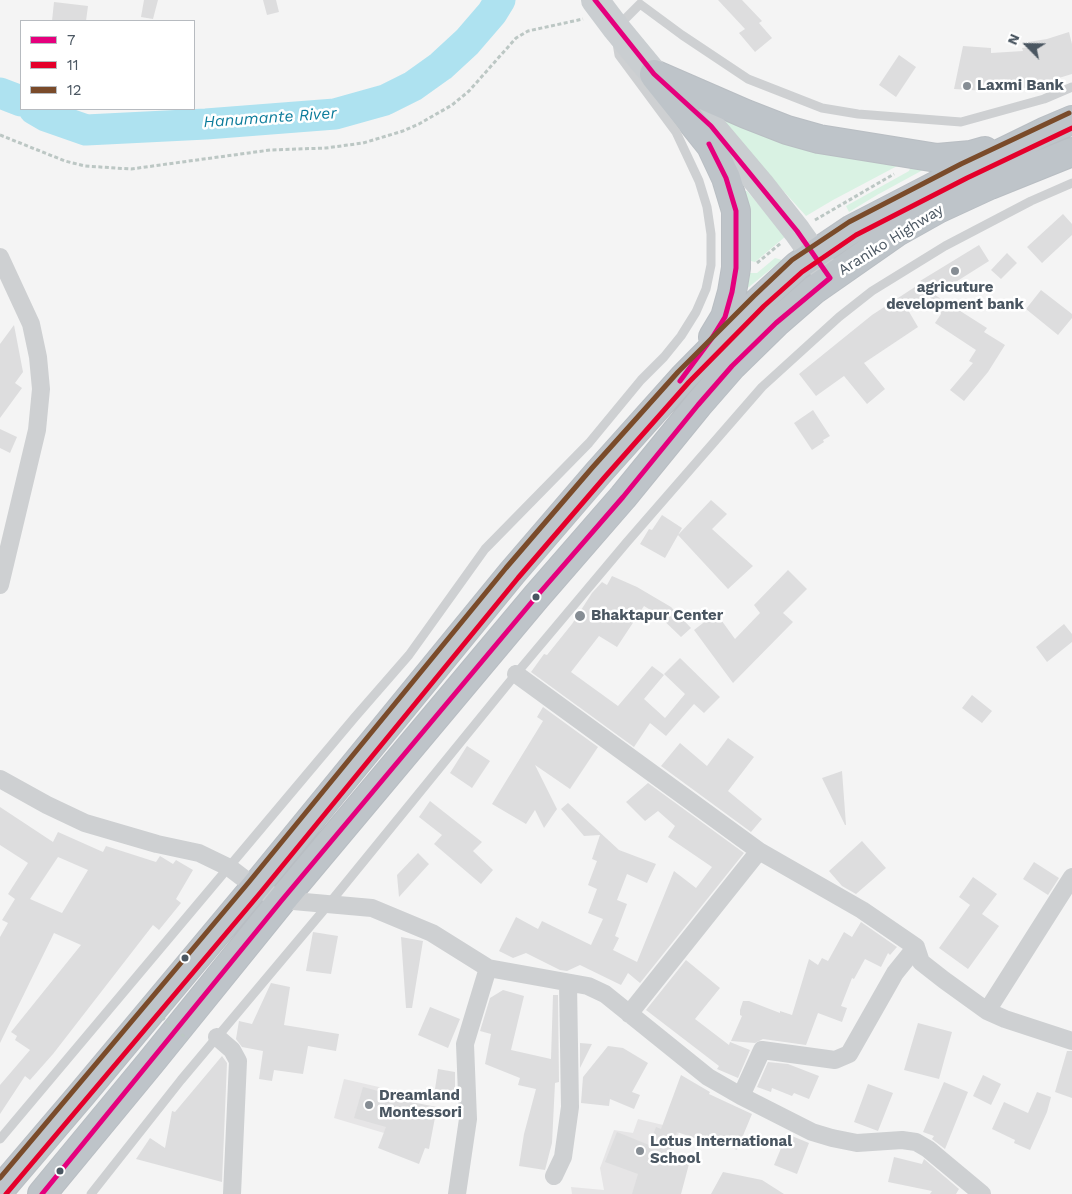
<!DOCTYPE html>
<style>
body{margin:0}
#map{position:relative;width:1072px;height:1194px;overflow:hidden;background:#f4f4f4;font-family:"Work Sans",sans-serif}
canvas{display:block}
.legend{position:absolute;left:20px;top:20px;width:175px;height:90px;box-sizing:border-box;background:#fff;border:1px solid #b7bbc0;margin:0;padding:6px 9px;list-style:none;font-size:15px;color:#4a5661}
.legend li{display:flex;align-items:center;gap:10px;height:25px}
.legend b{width:25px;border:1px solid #b7bbc0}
.north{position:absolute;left:1002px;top:20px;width:50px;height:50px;-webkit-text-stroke:4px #fff;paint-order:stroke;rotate:293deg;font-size:14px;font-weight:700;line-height:20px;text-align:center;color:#4a5661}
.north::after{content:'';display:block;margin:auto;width:18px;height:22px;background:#4a5661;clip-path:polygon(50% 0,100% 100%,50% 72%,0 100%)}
</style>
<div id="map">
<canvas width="1072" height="1194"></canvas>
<ul class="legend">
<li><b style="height:6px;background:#e5007d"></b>7</li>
<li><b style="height:6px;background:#e4002b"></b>11</li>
<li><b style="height:6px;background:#7a4b2a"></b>12</li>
</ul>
<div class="north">N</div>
</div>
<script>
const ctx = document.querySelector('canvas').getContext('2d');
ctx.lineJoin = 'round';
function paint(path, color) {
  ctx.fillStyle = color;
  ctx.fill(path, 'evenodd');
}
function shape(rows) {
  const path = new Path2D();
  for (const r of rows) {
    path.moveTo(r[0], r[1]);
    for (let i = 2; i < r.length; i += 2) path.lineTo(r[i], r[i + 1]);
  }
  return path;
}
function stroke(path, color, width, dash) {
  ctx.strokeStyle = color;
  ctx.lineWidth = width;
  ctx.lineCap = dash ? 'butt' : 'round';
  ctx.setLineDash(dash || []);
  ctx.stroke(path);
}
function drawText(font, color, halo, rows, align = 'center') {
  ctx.font = font + ' "Work Sans",sans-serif';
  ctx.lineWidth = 5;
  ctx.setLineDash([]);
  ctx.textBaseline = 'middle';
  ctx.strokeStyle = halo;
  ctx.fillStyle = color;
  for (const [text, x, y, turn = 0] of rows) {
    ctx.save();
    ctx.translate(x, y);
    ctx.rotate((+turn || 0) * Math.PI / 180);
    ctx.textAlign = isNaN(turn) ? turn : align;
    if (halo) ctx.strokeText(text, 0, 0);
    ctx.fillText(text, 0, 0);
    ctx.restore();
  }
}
paint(shape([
 [344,1079,405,1093,394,1136,334,1118],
 [638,1119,680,1129,660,1194,572,1194,571,1187,604,1190,600,1168,614,1130,633,1133]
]), '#e6e5e6');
paint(shape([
 [714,114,899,165,833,200,806,216],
 [932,165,877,195,849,212,846,206,909,171,911,166],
 [743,191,747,191,786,236,755,262,747,260],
 [775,258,782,260,744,291,744,273,757,273]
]), '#d9f2e3');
stroke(shape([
 [0,93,21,101],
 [34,109,46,116,86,130,206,124,335,114,385,100,413,86,441,66,467,42,492,13,500,0]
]), '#aee2f0', 31);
paint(shape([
 [144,0,158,0,153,19,141,17],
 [263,0,276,0,279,12,267,15],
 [718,0,742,0,762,21,759,23,772,38,755,52,739,33,745,29],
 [54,2,88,6,86,21,52,21],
 [1069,32,1072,44,1072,74,1026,88,988,91,954,89,963,46,991,48,991,53,1023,51,1022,48,1029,47,1028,42,1047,39],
 [899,55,916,67,896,97,879,85],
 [1063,214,1072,224,1072,235,1042,263,1027,247],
 [979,245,989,261,935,295,987,328,984,332,1005,345,988,372,964,401,950,390,973,363,969,361,976,350,935,323,941,314,929,296,908,310,918,327,864,363,885,389,867,404,844,376,816,396,799,374,872,315,921,283,920,281],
 [1007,253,1017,263,1001,279,991,270],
 [1041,290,1072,314,1072,318,1058,335,1026,309],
 [14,325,23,372,15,383,22,388,0,418,0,344],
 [813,410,830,436,823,440,824,442,812,450,794,423],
 [0,429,17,437,10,453,0,448],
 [711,500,727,514,712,529,753,566,728,589,678,535],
 [662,515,682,528,665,558,640,544,649,529,652,530],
 [788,570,807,589,783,613,793,622,733,683,694,630,716,613,735,639,760,613,754,605],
 [612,576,637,587,671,607,691,628,681,637,657,614,644,606,617,647,599,636,571,672,618,706,652,666,664,675,644,699,665,718,685,694,664,674,680,658,720,697,704,713,694,704,666,736,650,723,634,747,531,672,544,654,547,655,572,624,592,593,602,582,607,585],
 [1064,624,1072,634,1072,642,1047,662,1036,647],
 [972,695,992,711,982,723,962,708],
 [543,707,598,747,570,789,535,765,557,809,544,828,535,810,526,824,492,804,543,721,537,717],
 [728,738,754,757,728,791,762,819,751,832,661,766,680,743,707,766],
 [467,746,490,761,472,788,450,773],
 [842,771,846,825,845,825,822,778],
 [648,783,744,853,640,983,628,973,621,985,580,965,567,971,560,970,526,953,513,958,499,951,516,917,538,929,542,921,591,945,603,919,588,913,597,889,588,885,597,861,592,859,600,835,584,836,561,809,568,803,619,850,656,864,647,883,627,874,617,900,627,904,615,936,619,938,613,950,637,962,674,871,696,888,712,867,668,837,675,826,658,811,645,821,626,802],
 [430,801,482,842,473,851,493,870,481,884,434,844,442,835,419,817],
 [0,807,53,842,58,832,103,852,106,846,156,862,160,856,173,864,176,860,193,870,176,899,181,903,159,930,153,925,53,1054,30,1080,25,1076,0,1114,0,1085,30,1050,15,1040,17,1036,11,1032,81,945,54,933,0,1043,0,937,8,923,2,920,15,899,8,894,28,863,0,845],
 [58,857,88,870,62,913,30,899],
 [862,841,886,868,856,894,842,886,829,871],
 [418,853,429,864,399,897,397,875],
 [1034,862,1059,878,1048,895,1023,879],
 [973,877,997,894,982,914,999,926,968,969,939,948,970,905,959,897],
 [861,922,897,947,890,955,888,953,881,967,865,959,854,979,852,978,841,1006,847,1008,842,1022,818,1013,806,1045,763,1039,755,1043,731,1041,742,1016,740,1015,740,1010,743,1001,749,1001,780,1013,780,1011,792,1015,809,959,818,965,822,958,828,961,844,932,852,937],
 [313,932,338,936,331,974,306,971],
 [401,937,423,941,412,1008,406,1008],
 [686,960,720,988,695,1019,729,1045,730,1042,750,1050,738,1078,717,1069,719,1066,646,1010],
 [271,983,290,987,284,1025,339,1034,336,1051,308,1046,303,1074,274,1070,272,1081,259,1079,263,1051,242,1047,236,1039,239,1021,252,1024],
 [503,990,524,996,511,1050,551,1059,553,995,558,995,559,1082,555,1083,552,1143,545,1170,519,1166,524,1134,536,1089,518,1085,520,1078,485,1064,491,1034,480,1031,490,998],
 [430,1007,460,1019,448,1048,418,1035],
 [918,1023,952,1032,939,1079,904,1070],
 [580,1043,592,1044,580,1068],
 [608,1046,623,1048,648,1063,632,1092,640,1095,634,1109,610,1099,609,1106,581,1103,583,1077],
 [1067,1051,1072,1051,1072,1098,1055,1092],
 [222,1056,227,1063,222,1182,136,1159,150,1138,165,1148,172,1111,175,1112],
 [768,1062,788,1064,819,1076,809,1099,794,1093,792,1096,772,1088,771,1092,757,1087],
 [438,1069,455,1072,455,1092,435,1089],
 [681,1075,710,1092,709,1094,752,1114,737,1150,721,1144,720,1147,677,1132,668,1159,689,1164,681,1194,632,1194,638,1174,605,1162,617,1132,649,1145,656,1127,661,1129],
 [983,1075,1001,1084,991,1105,973,1096],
 [944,1082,968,1092,945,1149,932,1139,934,1136,923,1132],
 [868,1084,893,1093,878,1131,854,1122],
 [363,1087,401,1097,401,1100,437,1107,429,1149,425,1148,419,1164,378,1148,386,1127,354,1118],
 [1037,1092,1051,1097,1047,1112,1030,1150,1014,1143,1015,1140,992,1129,1004,1102,1028,1113],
 [787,1134,809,1143,797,1174,774,1165],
 [894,1157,922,1164,924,1159,959,1189,956,1194,930,1194,932,1191,888,1182],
 [723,1172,762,1180,784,1194,711,1194]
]), '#ddddde');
const highway = shape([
 [654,74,746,114,787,130,819,139,937,158,971,155,985,151],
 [655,76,711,146,726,178,736,211,736,268,732,292,725,317,713,337],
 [0,1190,82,1094,255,887,512,573,598,473,684,377,759,301,797,266,852,229,964,171,1046,131,1072,120],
 [42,1194,151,1062,282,900,536,597,623,497,698,405,732,366,776,323,814,290,897,232,938,209,990,185,1072,152]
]);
stroke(highway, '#b9bec3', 30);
stroke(shape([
 [0,135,65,161,85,166,131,169,270,150,326,148,363,143,403,131,419,124,452,105,469,91,516,38,528,31,583,19],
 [815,220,894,174],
 [757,263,781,243]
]), '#bcc7c4', 3, [4, 2.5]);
stroke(shape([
 [618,26,640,4,682,35,748,79,822,108,858,114,961,122,1044,99,1072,87],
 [0,1139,355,717,409,655,485,549,589,443,641,380,664,357,681,336,696,312,706,289,711,265,711,234,707,207,699,181,676,132,619,55,617,43],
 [91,1194,181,1080,328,905,516,674,627,542,762,387,839,317,872,291,945,246,1031,201,1072,183]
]), '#ced0d2', 9);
stroke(shape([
 [0,257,31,324,38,357,41,389,37,430,0,585],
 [516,674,759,851,862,910,916,947,921,962,944,980,987,1011,1005,1019,1072,1041],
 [0,779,47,805,85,823,157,844,199,853,230,868,255,887,282,900,372,908,432,933,488,968,588,986,605,994,708,1077,741,1096,812,1132,832,1138,857,1143,902,1140,916,1142,928,1149,982,1194],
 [987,1011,1072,877],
 [629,1014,759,851],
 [217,1037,232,1050,238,1061,232,1194],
 [741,1096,762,1050,835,1060,849,1054,895,973,916,947],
 [554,1176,563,1157,570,1107,568,983],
 [457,1194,468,1119,465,1044,488,968]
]), '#ced0d2', 18);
stroke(shape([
 [595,0,616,28,654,74,711,126,760,184,797,231,828,275]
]), '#caced1', 28);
stroke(highway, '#bec4c9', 28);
stroke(shape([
 [142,1000,187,1039]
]), '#bcc7c4', 3, [4, 2.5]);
stroke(shape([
 [680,381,712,338,725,317,732,292,736,268,736,211,726,178,709,144],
 [42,1194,282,900,536,597,623,497,698,405,732,366,776,323,830,278,797,231,711,126,654,74,595,0]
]), '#e5007d', 5);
stroke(shape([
 [6,1194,261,892,518,578,604,478,689,382,764,306,802,272,856,235,967,178,1072,128]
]), '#e4002b', 5);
stroke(shape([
 [0,1178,249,882,506,568,592,468,678,372,754,296,792,260,849,222,961,164,1069,113]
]), '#7a4b2a', 5);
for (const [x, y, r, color] of [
 [967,86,5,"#868d94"],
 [955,271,5,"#868d94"],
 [536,597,4.5,"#4a5661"],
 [580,616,6,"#868d94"],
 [185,958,4.5,"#4a5661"],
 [369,1105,5,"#868d94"],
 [640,1151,5,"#868d94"],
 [60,1171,4.5,"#4a5661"]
]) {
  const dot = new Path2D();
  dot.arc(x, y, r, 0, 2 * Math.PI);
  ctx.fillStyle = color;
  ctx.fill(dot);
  stroke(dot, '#fff', 2);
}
drawText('bold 15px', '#4a5661', '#fff', [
 ["Laxmi Bank",977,86],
 ["agricuture",955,288,"center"],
 ["development bank",955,305,"center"],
 ["Bhaktapur Center",591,616],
 ["Dreamland",379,1096],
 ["Montessori",379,1113],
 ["Lotus International",650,1142],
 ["School",650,1159]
], 'left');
drawText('15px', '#4a5661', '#fff', [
 ["Araniko Highway",891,240,-32]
]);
drawText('italic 16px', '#0c7c9b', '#fff', [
 ["Hanumante River",270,118,-4]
]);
</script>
